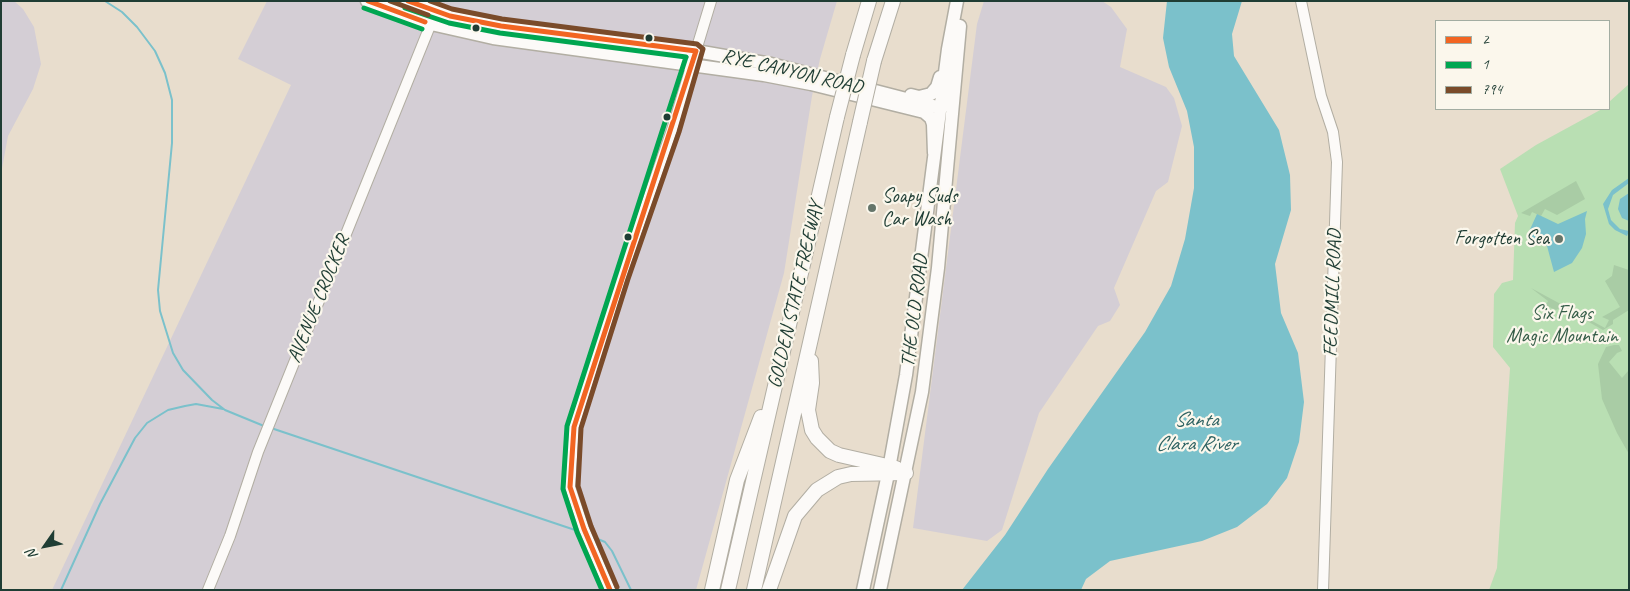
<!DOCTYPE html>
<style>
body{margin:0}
#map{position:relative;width:1630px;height:591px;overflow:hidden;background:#e8ddcd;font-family:Caveat,sans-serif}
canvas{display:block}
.frame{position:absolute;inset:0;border:2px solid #1f3d34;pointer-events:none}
.legend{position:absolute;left:1435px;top:20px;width:175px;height:90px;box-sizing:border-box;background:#fbf7ec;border:1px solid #a3ada2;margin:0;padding:6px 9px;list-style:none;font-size:15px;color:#1f3d34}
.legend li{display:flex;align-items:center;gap:10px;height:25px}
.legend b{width:25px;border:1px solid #a3ada2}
.north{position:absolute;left:20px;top:521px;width:50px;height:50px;-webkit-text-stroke:4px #fbf7ec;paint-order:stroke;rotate:237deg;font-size:14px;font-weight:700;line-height:20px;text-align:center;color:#1f3d34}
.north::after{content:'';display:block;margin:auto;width:18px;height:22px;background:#1f3d34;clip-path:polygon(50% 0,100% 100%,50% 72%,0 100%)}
</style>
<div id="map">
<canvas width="1630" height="591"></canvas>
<div class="frame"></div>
<ul class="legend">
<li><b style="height:6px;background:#f26522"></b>2</li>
<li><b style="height:6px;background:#00a651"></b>1</li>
<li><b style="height:6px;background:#7a4b2a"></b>794</li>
</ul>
<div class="north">N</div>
</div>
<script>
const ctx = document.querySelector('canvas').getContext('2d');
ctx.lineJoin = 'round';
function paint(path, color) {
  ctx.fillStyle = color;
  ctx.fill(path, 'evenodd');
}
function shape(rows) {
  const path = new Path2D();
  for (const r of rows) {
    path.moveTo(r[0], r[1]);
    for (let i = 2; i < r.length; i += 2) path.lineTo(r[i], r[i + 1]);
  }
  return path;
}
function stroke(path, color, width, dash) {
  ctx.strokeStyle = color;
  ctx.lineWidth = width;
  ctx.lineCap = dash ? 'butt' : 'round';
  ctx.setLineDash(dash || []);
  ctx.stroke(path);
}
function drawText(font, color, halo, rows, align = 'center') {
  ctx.font = font + ' Caveat,sans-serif';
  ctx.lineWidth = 4.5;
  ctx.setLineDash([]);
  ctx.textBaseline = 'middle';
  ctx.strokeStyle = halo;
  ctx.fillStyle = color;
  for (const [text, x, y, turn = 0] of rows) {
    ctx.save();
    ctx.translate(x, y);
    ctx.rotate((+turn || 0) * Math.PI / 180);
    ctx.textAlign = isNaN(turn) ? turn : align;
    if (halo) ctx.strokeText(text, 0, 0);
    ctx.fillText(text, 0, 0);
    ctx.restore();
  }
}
paint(shape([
 [1,1,14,1,23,9,34,27,41,64,33,89,8,136,1,174],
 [267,1,837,1,820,59,812,96,784,273,696,590,52,590,291,85,238,59],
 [984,1,1102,1,1111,7,1127,29,1120,67,1166,87,1174,98,1182,126,1168,182,1156,191,1114,288,1120,305,1110,321,1098,326,1039,413,1002,530,987,541,913,528,977,24]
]), '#d4ced5');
paint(shape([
 [1629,84,1629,590,1489,590,1497,568,1510,368,1493,347,1494,294,1502,283,1513,280,1515,223,1518,216,1500,169,1536,145,1602,109,1609,109,1609,102]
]), '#b9dfb3');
paint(shape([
 [1576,181,1585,199,1557,215,1545,209,1541,216,1532,212,1530,216,1521,213],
 [1614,265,1629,270,1629,310,1613,320,1613,324,1603,330,1562,307,1556,310,1547,306,1538,310,1537,308,1547,303,1548,301,1531,288,1605,328,1609,320,1602,317,1620,307,1605,281,1612,276],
 [1614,345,1619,345,1622,351,1617,353,1609,362,1622,378,1629,370,1629,454,1617,433,1602,399,1598,364,1606,347]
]), '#a9cca5');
paint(shape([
 [1167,1,1242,1,1232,34,1234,56,1279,130,1290,175,1291,210,1275,264,1281,313,1298,353,1304,402,1299,442,1287,478,1267,504,1237,527,1202,541,1110,561,1086,579,1081,590,962,590,1005,535,1048,469,1145,332,1171,286,1185,239,1194,188,1194,147,1187,111,1169,67,1163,38],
 [1629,178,1629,183,1613,195,1608,209,1611,220,1620,229,1629,231,1627,236,1615,230,1609,224,1603,204,1612,190],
 [1629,193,1629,221,1622,218,1618,209,1620,199],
 [1587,211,1585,219,1586,234,1582,248,1572,263,1554,272,1547,246,1527,236,1537,214,1558,224]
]), '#7bc1cb');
stroke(shape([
 [105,1,122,12,137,27,155,51,165,73,172,100,172,143,158,290,160,311,173,353,183,370,212,400,225,410,264,426],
 [271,428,581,532],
 [593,537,605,542,612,551,631,590],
 [61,590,100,504,135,438,147,423,168,410,185,406,196,404,223,409]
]), '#7bc1cb', 2);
const minor = shape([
 [1301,1,1321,96,1333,132,1337,162,1323,590],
 [208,590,230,536,258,452,436,11],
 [610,590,584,529,570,487,574,427,621,277,672,130,711,1]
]);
const major = shape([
 [367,1,431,24,493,38,764,75,811,84,924,112,931,118,933,124,934,153],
 [407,1,450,16,501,26,696,51,771,64,941,108],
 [911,95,919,97,931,94,937,87,940,77],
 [863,590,888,474,906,375,948,49,957,1],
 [880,590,922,392,938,268,960,26]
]);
const highway = shape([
 [853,55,869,1],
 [874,61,893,1],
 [811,361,812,383,808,410,812,430,817,438,830,451,839,455,896,468],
 [712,590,737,480,761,417],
 [728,590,837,117],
 [754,590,860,122],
 [769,590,795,516,817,490,838,477,851,474,906,473]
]);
stroke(minor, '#b2aea3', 12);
stroke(major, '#b2aea3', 15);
stroke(highway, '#b2aea3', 16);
stroke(minor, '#fcfaf8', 10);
stroke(major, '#fcfaf8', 12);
stroke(highway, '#fcfaf8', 14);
const highwayBridge = shape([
 [837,117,853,55],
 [860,122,874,61]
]);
stroke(highwayBridge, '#b2aea3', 16, []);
stroke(highwayBridge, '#fcfaf8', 14);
stroke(shape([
 [368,1,425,22],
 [408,1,450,16,501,26,696,51,574,427,570,487,584,529,610,590]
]), '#f26522', 5);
stroke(shape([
 [364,8,422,29],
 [405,8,449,23,500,33,686,57,567,426,563,489,577,532,602,590]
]), '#00a651', 5);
stroke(shape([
 [390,1,428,15],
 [430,1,452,9,502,19,697,44,703,49,679,132,628,279,581,428,578,486,591,526,617,587]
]), '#7a4b2a', 5);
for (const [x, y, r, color] of [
 [476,28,4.5,"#1f3d34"],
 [649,38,4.5,"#1f3d34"],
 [667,117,4.5,"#1f3d34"],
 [872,208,5,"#65756a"],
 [628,237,4.5,"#1f3d34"],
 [1559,239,5,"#65756a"]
]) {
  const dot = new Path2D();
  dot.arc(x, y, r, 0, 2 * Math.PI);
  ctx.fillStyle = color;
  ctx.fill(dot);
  stroke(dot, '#fbf7ec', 2);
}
drawText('20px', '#1f3d34', '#fbf7ec', [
 ["RYE CANYON ROAD",792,72,13],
 ["FEEDMILL ROAD",1333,293,-88],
 ["GOLDEN STATE FREEWAY",796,295,-77],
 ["AVENUE CROCKER",319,299,-68],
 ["THE OLD ROAD",915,311,-83]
]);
drawText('20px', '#1f3d34', '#fbf7ec', [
 ["Soapy Suds",882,197],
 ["Car Wash",882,220],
 ["Forgotten Sea",1549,239,"right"]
], 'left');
drawText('20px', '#365e49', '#fbf7ec', [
 ["Six Flags",1562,314],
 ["Magic Mountain",1562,337]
]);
drawText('italic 21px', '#2c6161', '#fbf7ec', [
 ["Santa",1196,420],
 ["Clara River",1196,444]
]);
</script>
